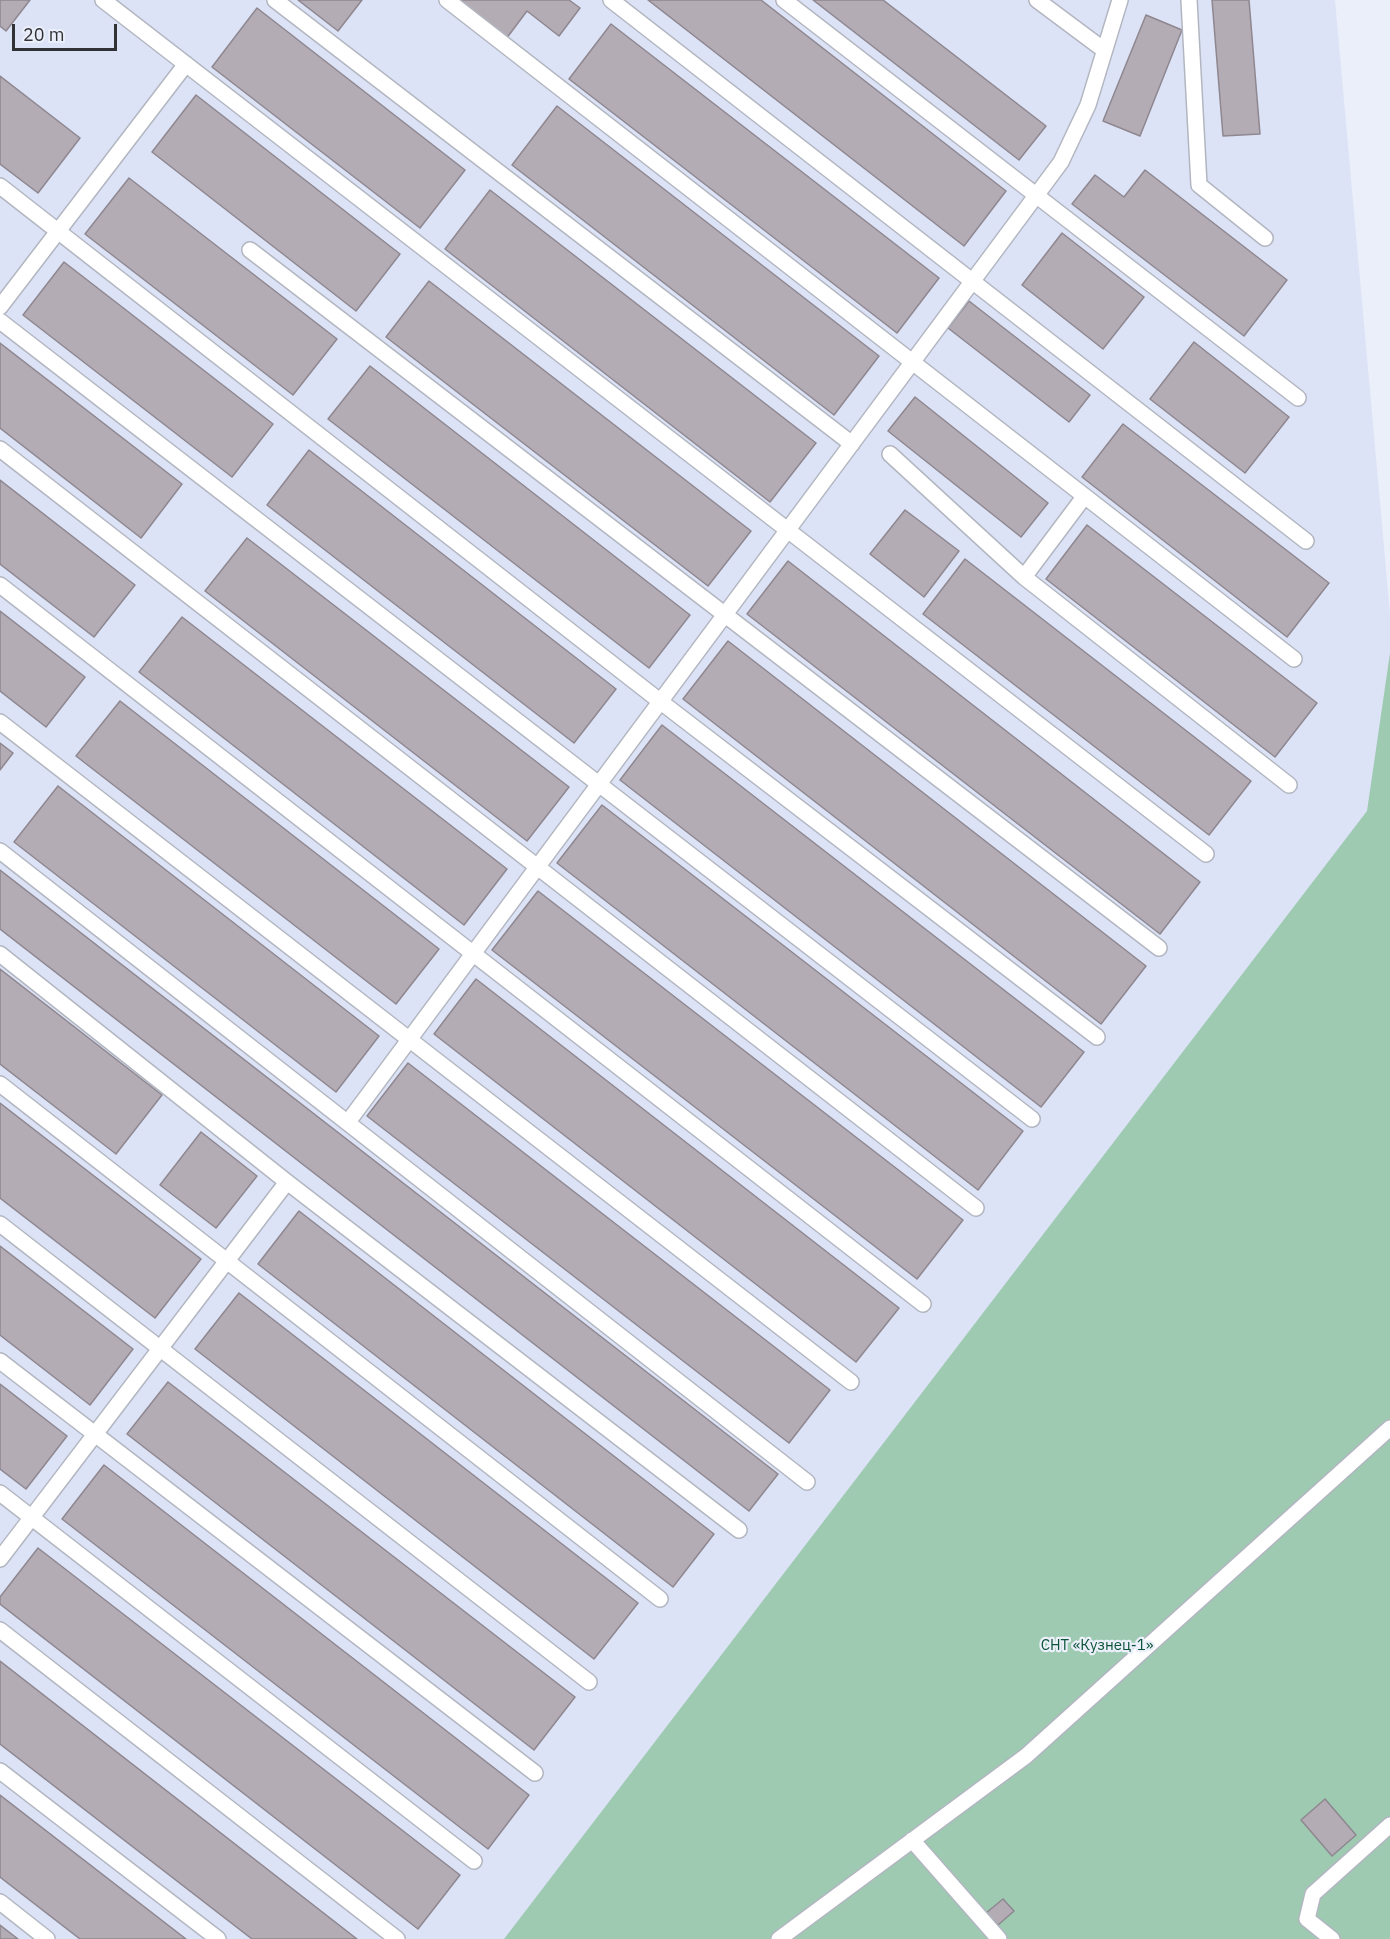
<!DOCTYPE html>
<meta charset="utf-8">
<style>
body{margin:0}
#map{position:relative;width:1390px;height:1939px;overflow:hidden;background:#ebeffa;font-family:"IBM Plex Sans",sans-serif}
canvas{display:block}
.scale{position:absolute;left:12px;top:24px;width:105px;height:27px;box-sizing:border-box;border:3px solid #313236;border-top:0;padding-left:8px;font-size:18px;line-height:21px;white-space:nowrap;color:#313236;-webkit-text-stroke:4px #ebeffa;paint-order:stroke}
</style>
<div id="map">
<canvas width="1390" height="1939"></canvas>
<div class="scale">20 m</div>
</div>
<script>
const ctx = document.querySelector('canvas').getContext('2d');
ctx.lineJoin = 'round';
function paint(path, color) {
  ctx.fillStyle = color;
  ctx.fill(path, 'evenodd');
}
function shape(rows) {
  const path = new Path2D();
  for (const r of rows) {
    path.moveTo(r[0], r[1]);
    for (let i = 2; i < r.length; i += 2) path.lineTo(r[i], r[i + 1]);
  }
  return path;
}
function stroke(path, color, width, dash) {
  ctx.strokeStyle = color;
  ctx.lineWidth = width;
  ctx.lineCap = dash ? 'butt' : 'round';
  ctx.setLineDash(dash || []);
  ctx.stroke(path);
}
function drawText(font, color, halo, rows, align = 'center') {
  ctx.font = font + ' "IBM Plex Sans",sans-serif';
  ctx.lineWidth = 4.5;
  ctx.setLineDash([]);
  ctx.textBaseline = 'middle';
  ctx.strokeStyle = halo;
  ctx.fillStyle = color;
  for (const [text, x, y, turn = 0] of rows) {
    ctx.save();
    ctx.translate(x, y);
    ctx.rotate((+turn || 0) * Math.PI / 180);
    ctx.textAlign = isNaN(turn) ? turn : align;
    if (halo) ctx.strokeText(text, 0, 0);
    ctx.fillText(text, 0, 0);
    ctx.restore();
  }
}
paint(shape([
 [0,0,1335,0,1390,614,1390,805,541,1939,0,1939]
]), '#dde3f6');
paint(shape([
 [1390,653,1390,1939,504,1939,1367,811]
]), '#9dcab1');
const building = shape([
 [0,0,30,0,6,31,0,26,0,0],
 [298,0,362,0,338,31,298,0],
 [455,0,569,0,580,8,559,36,527,11,506,39,455,0],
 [648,0,761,0,1006,191,964,246,648,0],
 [813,0,883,0,1046,126,1019,160,813,0],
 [1212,0,1249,0,1260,134,1223,136,1212,0],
 [257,8,465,170,420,228,212,67,257,8],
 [1146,15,1182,30,1140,136,1103,121,1146,15],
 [611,24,939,278,897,333,569,79,611,24],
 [0,76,80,138,38,193,0,164,0,76],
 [196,95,400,254,356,311,152,152,196,95],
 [557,106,879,356,834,415,512,165,557,106],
 [1145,170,1287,280,1244,336,1072,204,1095,175,1124,197,1145,170],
 [129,178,337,339,293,395,85,234,129,178],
 [490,190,816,443,770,502,445,249,490,190],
 [1062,233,1144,297,1103,349,1022,285,1062,233],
 [64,262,273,424,232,477,23,315,64,262],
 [429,281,751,531,708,586,386,337,429,281],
 [969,301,1090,395,1069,422,948,328,969,301],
 [1194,342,1289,417,1245,473,1150,399,1194,342],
 [0,343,182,484,141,538,0,428,0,343],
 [370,366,690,615,649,668,328,419,370,366],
 [915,397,1048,503,1021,537,888,431,915,397],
 [1123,424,1329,583,1287,637,1082,477,1123,424],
 [309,450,616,689,574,743,267,505,309,450],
 [0,480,135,585,94,637,0,564,0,480],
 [905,510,959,551,924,597,870,554,905,510],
 [1087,525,1317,703,1275,757,1046,579,1087,525],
 [247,538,569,787,527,841,205,591,247,538],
 [965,559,1251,781,1209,835,923,614,965,559],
 [788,561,1200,882,1160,934,747,614,788,561],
 [0,611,85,677,46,727,0,691,0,611],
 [182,617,507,869,464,925,139,672,182,617],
 [728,641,1146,966,1101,1024,683,699,728,641],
 [120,701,439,949,396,1004,76,756,120,701],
 [662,725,1084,1052,1041,1107,620,780,662,725],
 [0,743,13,753,0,770,0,743],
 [58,786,379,1036,336,1092,14,842,58,786],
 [602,805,1023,1131,978,1190,557,863,602,805],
 [0,870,778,1474,749,1511,0,929,0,870],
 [538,891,963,1220,917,1279,492,950,538,891],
 [0,969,162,1095,116,1154,0,1064,0,969],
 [476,979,899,1308,856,1362,434,1034,476,979],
 [408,1063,830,1390,789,1443,367,1116,408,1063],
 [0,1103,201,1259,155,1318,0,1198,0,1103],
 [201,1132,257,1176,216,1228,160,1185,201,1132],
 [299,1211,714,1534,673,1587,258,1264,299,1211],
 [0,1246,133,1349,90,1405,0,1335,0,1246],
 [239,1293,638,1603,594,1659,195,1349,239,1293],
 [168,1382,575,1697,534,1750,127,1434,168,1382],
 [0,1384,67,1436,26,1489,0,1469,0,1384],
 [104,1465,529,1795,488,1849,62,1519,104,1465],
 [38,1548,460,1875,418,1929,0,1604,0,1597,38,1548],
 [0,1661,357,1939,252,1939,0,1744,0,1661],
 [0,1795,186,1939,80,1939,0,1877,0,1795],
 [1325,1799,1356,1835,1332,1856,1301,1820,1325,1799],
 [1003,1899,1014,1911,998,1925,986,1913,1003,1899],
 [0,1925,18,1939,0,1939,0,1925]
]);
paint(building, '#b3acb5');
stroke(building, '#8e8790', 1.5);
const service = shape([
 [103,0,1206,854],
 [275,0,852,444],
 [447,0,1294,659],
 [611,0,1306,541],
 [784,0,1298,398],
 [1037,0,1104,50],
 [1189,0,1199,185,1265,238],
 [0,186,661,702,1097,1037],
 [250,250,1159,948],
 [0,307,186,64],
 [0,321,1032,1119],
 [0,449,976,1208],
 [890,454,1024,577,1289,785],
 [1024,577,1084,497],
 [0,585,923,1304],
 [0,722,851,1382],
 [0,851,807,1482],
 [0,954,287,1182,739,1530],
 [0,1084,660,1599],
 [348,1122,1061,162,1088,105,1120,0],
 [0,1224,589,1682],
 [0,1361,535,1773],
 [0,1493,474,1861],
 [0,1559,287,1182],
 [0,1630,397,1939],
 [0,1771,218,1939],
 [912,1840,999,1939],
 [0,1902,47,1939],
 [779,1939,1026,1756,1390,1428],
 [1332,1939,1307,1919,1313,1894,1390,1825]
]);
stroke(service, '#b2b6c0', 18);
stroke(service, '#fff', 15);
drawText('15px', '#0c5437', '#ebeffa', [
 ["СНТ «Кузнец-1»",1097,1646]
]);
</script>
